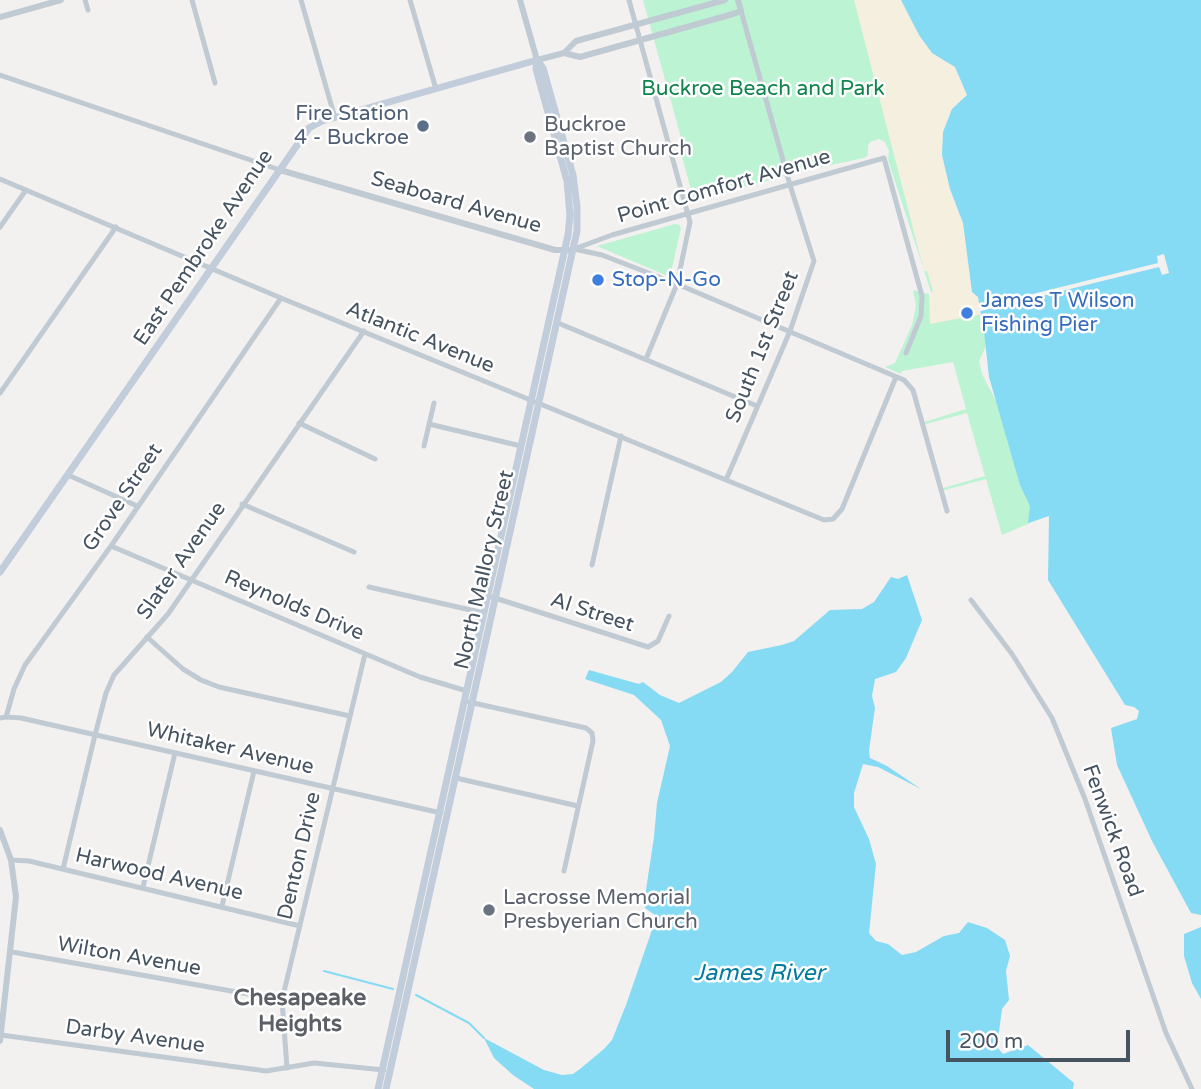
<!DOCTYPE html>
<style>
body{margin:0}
#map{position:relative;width:1201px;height:1089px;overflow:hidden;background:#f3f0f0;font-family:"Varela Round",sans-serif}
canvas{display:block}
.scale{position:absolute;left:946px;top:1030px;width:184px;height:32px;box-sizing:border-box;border:4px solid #465360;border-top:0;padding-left:9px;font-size:21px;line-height:24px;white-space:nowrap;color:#465360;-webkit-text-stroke:5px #fff;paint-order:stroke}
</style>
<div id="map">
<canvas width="1201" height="1089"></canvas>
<div class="scale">200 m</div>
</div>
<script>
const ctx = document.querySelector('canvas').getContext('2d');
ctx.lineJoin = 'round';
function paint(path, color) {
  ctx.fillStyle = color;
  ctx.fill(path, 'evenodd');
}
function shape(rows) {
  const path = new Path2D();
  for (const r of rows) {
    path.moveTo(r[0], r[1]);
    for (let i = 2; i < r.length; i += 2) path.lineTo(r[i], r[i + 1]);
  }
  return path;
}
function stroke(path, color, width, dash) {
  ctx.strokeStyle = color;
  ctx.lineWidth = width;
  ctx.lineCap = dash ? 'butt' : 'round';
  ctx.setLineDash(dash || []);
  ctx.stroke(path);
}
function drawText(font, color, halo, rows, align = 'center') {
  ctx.font = font + ' "Varela Round",sans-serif';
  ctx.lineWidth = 5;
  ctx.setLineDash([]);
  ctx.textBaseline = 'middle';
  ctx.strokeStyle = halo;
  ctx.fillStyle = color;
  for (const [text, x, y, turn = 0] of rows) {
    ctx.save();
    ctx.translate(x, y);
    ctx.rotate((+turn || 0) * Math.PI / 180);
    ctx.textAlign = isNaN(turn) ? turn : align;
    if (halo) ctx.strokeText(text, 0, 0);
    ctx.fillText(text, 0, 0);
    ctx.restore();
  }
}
paint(shape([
 [643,0,901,0,985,335,985,348,979,361,982,374,1007,422,1049,515,1002,535,986,479,941,491,940,489,985,476,967,413,922,425,921,423,966,409,953,362,908,370,902,371,901,374,885,367,895,363,912,325,916,306,913,290,932,295,888,160,889,151,885,142,879,139,870,142,868,146,868,155,864,158,798,172,694,201,678,142,682,141],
 [675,224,679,225,681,228,670,277,597,246]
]), '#bcf3d3');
paint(shape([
 [854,0,967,0,1004,310,930,324,929,294,933,291,927,271,924,271]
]), '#f5efe0');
paint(shape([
 [901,0,1201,0,1201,915,1191,913,1152,841,1117,765,1111,728,1137,719,1139,711,1134,707,1125,705,1048,580,1049,516,1028,523,1030,506,1020,485,989,377,984,332,978,297,972,292,963,223,950,189,942,155,943,132,952,109,967,95,955,67,932,53,919,35],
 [907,575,922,620,906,658,896,672,875,679,872,696,875,708,869,750,870,758,887,766,921,789,878,767,863,764,854,793,854,807,869,839,876,864,869,933,876,941,888,944,902,955,916,952,944,936,959,933,968,922,987,928,1005,940,1010,956,1006,971,1009,1000,1002,1009,997,1047,1003,1054,1028,1045,1074,1083,1073,1089,534,1089,513,1075,494,1058,484,1038,544,1070,562,1075,573,1074,580,1069,604,1049,612,1040,626,1005,653,927,655,915,645,908,644,903,654,837,657,803,670,746,661,720,634,695,585,679,589,670,639,684,643,682,660,695,679,703,721,682,732,672,748,652,782,645,794,641,830,610,862,609,874,602,891,577,898,579],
 [1201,927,1201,999,1192,983,1184,956,1184,934]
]), '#85daf4');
paint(shape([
 [1164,254,1169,273,1162,275,1159,267,977,312,976,308,1158,263,1157,256]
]), '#f3f0f0');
stroke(shape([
 [324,971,393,989],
 [416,995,469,1023,484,1038]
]), '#85daf4', 2);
stroke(shape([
 [85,0,88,10],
 [192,0,215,83],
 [301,0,335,118],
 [410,0,436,89],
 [629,0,690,222,677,284,646,359],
 [0,75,280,170],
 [0,179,281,298,824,520,833,519,842,509,896,377],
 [0,227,26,190],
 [574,249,612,235,884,158,922,296,921,316,906,353],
 [574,249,602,255,677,284,904,380,913,390,947,511],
 [558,323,757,406],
 [0,393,116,227],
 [299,423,375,459],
 [429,424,521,446],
 [424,446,434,403],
 [68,475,137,506],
 [726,480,790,331,814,261,790,185,741,11],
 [242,504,354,552],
 [111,546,420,677,467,691],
 [592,565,621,436],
 [369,587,484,613],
 [492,597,648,647,658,641,669,616],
 [971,600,1012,654,1052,718,1085,799,1166,1033,1192,1089],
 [147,637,183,669,201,680,219,687,350,716],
 [469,702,586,728,592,733,593,741,564,871],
 [6,717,21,718,441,813],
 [0,718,6,717,14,689,25,665,111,546,281,298],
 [456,778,578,806],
 [11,860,29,861,300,926],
 [63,869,95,735,106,693,114,675,168,614,364,331],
 [143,887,175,753],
 [222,906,254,771],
 [12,952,282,1000],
 [1,1035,266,1071,314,1063,384,1070],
 [287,1068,282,1000,365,654]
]), '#c0cad3', 5);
stroke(shape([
 [520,0,537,60,564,53,576,41,725,0],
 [0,17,61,0],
 [564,53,580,57,733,14,741,11,738,0],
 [280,170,555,250,569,250],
 [0,830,11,860,16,897,0,1041]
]), '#c0cad3', 6);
stroke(shape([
 [0,572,309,128,322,121,537,60],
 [378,1089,568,235,570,215,567,181,536,69,537,61],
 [386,1089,577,231,577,207,573,175,543,68,537,60]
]), '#c2cddb', 7);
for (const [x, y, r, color] of [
 [423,126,7,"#5c6f8a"],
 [530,137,7,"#6b7280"],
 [598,280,7,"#3f7fe0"],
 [967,313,7,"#3f7fe0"],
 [489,910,7,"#6b7280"]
]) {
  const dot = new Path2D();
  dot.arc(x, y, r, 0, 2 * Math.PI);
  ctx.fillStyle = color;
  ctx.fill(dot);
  stroke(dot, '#fff', 2.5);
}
drawText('21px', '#0f844c', '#fff', [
 ["Buckroe Beach and Park",763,89]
]);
drawText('21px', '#4e5e75', '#fff', [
 ["Fire Station",409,114],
 ["4 - Buckroe",409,138]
], 'right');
drawText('21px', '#5b616d', '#fff', [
 ["Buckroe",544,125],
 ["Baptist Church",544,149],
 ["Lacrosse Memorial",503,898],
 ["Presbyerian Church",503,922]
], 'left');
drawText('21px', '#465360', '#fff', [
 ["Point Comfort Avenue",724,187,-16],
 ["Seaboard Avenue",456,203,16],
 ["East Pembroke Avenue",204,248,-56],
 ["Atlantic Avenue",420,338,22],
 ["South 1st Street",763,347,-68],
 ["Grove Street",123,498,-56],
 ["Slater Avenue",182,561,-55],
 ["North Mallory Street",485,570,-77],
 ["Reynolds Drive",294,606,23],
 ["Al Street",592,613,18],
 ["Whitaker Avenue",230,749,13],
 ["Fenwick Road",1112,831,70],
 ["Denton Drive",300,856,-77],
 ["Harwood Avenue",159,875,13],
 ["Wilton Avenue",129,957,10],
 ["Darby Avenue",135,1037,8]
]);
drawText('21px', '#366cbe', '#fff', [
 ["Stop-N-Go",612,280],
 ["James T Wilson",981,301],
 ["Fishing Pier",981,325]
], 'left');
drawText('italic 23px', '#037ba0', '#fff', [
 ["James River",759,974]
]);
drawText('bold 23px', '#5c6066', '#fff', [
 ["Chesapeake",300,999],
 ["Heights",300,1025]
]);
</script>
